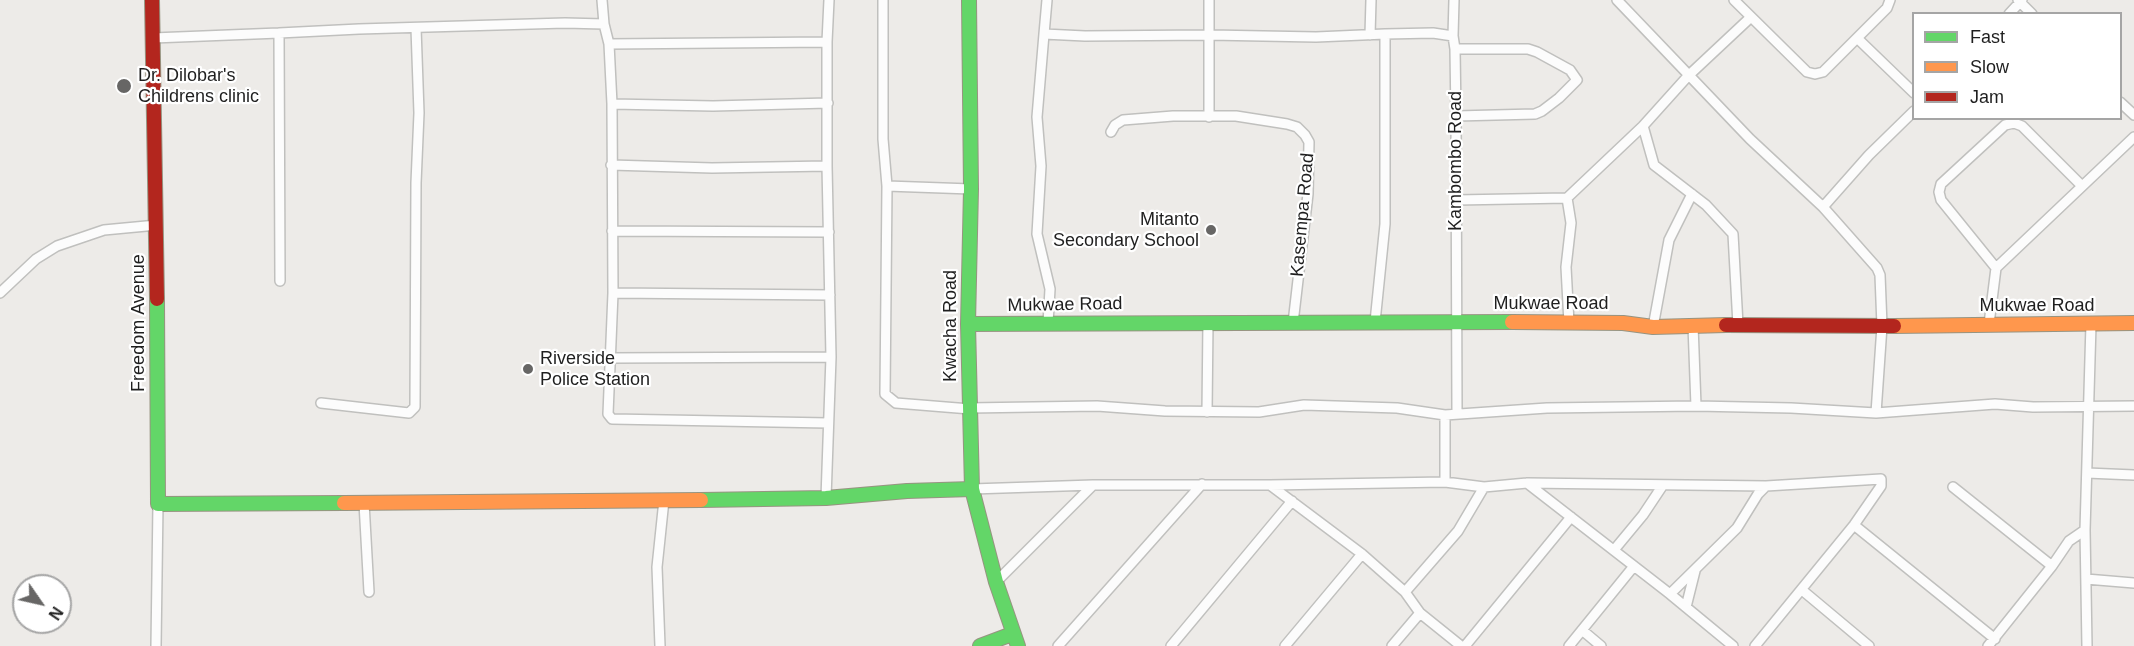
<!DOCTYPE html>
<style>
body{margin:0}
#map{position:relative;width:2134px;height:646px;overflow:hidden;background:#edebe8;font-family:Helvetica,sans-serif}
canvas{display:block}
.legend{position:absolute;left:1912px;top:12px;width:210px;height:108px;box-sizing:border-box;background:#fff;border:2px solid #a5a5a5;margin:0;padding:8px 10px;list-style:none;font-size:18px;color:#1f1f1f}
.legend li{display:flex;align-items:center;gap:12px;height:30px}
.legend b{width:30px;border:2px solid #a5a5a5}
.north{position:absolute;left:12px;top:574px;width:60px;height:60px;box-sizing:border-box;background:#fff;border:2px solid #a5a5a5;border-radius:50%;rotate:124deg;font-size:16px;font-weight:700;line-height:24px;text-align:center;color:#1f1f1f}
.north::after{content:'';display:block;margin:auto;width:21px;height:27px;background:#676665;clip-path:polygon(50% 0,100% 100%,50% 72%,0 100%)}
</style>
<div id="map">
<canvas width="2134" height="646"></canvas>
<ul class="legend">
<li><b style="height:8px;background:#63d668"></b>Fast</li>
<li><b style="height:8px;background:#ff974d"></b>Slow</li>
<li><b style="height:8px;background:#b3261e"></b>Jam</li>
</ul>
<div class="north">N</div>
</div>
<script>
const ctx = document.querySelector('canvas').getContext('2d');
ctx.lineJoin = 'round';
function shape(rows) {
  const path = new Path2D();
  for (const r of rows) {
    path.moveTo(r[0], r[1]);
    for (let i = 2; i < r.length; i += 2) path.lineTo(r[i], r[i + 1]);
  }
  return path;
}
function stroke(path, color, width, dash) {
  ctx.strokeStyle = color;
  ctx.lineWidth = width;
  ctx.lineCap = dash ? 'butt' : 'round';
  ctx.setLineDash(dash || []);
  ctx.stroke(path);
}
function drawText(font, color, halo, rows, align = 'center') {
  ctx.font = font + ' Helvetica,sans-serif';
  ctx.lineWidth = 4.5;
  ctx.setLineDash([]);
  ctx.textBaseline = 'middle';
  ctx.strokeStyle = halo;
  ctx.fillStyle = color;
  for (const [text, x, y, turn = 0] of rows) {
    ctx.save();
    ctx.translate(x, y);
    ctx.rotate((+turn || 0) * Math.PI / 180);
    ctx.textAlign = isNaN(turn) ? turn : align;
    if (halo) ctx.strokeText(text, 0, 0);
    ctx.fillText(text, 0, 0);
    ctx.restore();
  }
}
const street = shape([
 [602,0,604,24,609,44,612,104],
 [883,0,883,139,887,186,885,394,896,403,970,409],
 [1047,0,1044,34,1085,36,1210,35,1316,37,1385,34],
 [1454,0,1453,36,1455,49,1456,116,1457,414],
 [1617,0,1750,139,1823,207,1877,268,1880,275,1882,326,1876,413],
 [1734,0,1807,72,1815,74,1823,72,1887,8,1890,0],
 [2018,0,2032,14],
 [2009,14,2022,0],
 [279,33,359,29,565,23,604,24],
 [1044,34,1037,117,1041,166,1037,234,1050,289,1048,323],
 [1370,35,1371,0],
 [153,38,279,33,280,281],
 [1857,38,1914,93],
 [609,44,827,42],
 [1455,49,1528,49,1537,52,1570,70,1577,80,1559,98,1542,111,1535,114,1456,116],
 [2120,102,2134,115],
 [828,103,713,106,612,104,613,293,608,414,612,419,828,423],
 [1209,117,1209,0],
 [1643,126,1654,165,1706,205,1733,234,1738,325],
 [1111,132,1115,125,1123,120,1173,116,1236,116,1287,124,1297,127,1305,135,1309,142,1308,194,1293,323],
 [611,165,712,168,827,166],
 [887,186,971,189],
 [1567,198,1571,223,1566,267,1569,323],
 [1456,200,1567,198,1643,126,1688,76,1751,17],
 [1823,207,1869,155,1914,111],
 [612,231,829,232],
 [1996,268,1941,200,1939,192,1941,184,2005,125,2014,123,2022,126,2082,186],
 [0,293,36,259,57,246,104,230,157,225],
 [613,293,830,295],
 [1375,322,1385,224,1385,34,1433,33,1453,36],
 [1989,324,1996,268,2134,137],
 [1693,325,1696,406],
 [1653,327,1669,240,1692,194],
 [611,358,831,357],
 [321,403,409,413,415,407,416,183,419,113,416,28],
 [969,408,1097,406,1165,411,1259,412,1304,405,1397,408,1445,415,1547,408,1696,406,1791,408,1876,413,1995,404,2033,407,2134,406],
 [1207,412,1208,322],
 [1445,415,1445,482],
 [2087,473,2134,475],
 [1527,483,1670,594,1733,646],
 [1270,485,1362,554,1405,592,1420,613,1461,646],
 [1953,487,2052,566],
 [972,489,1093,485,1270,485,1445,482,1484,487,1527,483,1766,486,1881,479,1881,486,1854,525,1755,646],
 [826,498,831,357,827,166,827,42,829,0],
 [364,503,369,592],
 [1854,525,1995,639],
 [1614,550,1643,515,1663,485],
 [2086,579,2134,583],
 [996,582,1093,485],
 [1802,590,1869,646],
 [1405,592,1458,531,1484,487],
 [1670,594,1737,528,1758,494,1766,486],
 [1686,607,1695,571],
 [1582,630,1601,646],
 [156,646,158,504],
 [660,646,657,567,664,500],
 [1058,646,1202,484],
 [1171,646,1292,501],
 [1285,646,1362,554],
 [1392,646,1420,613],
 [1465,646,1571,517],
 [1569,646,1634,566],
 [1988,646,2052,566,2069,541,2085,530],
 [2087,646,2085,530,2091,324]
]);
const fast = shape([
 [969,0,971,189,968,324,972,489,996,582,1018,646],
 [157,299,158,504,344,503],
 [968,324,1512,322],
 [701,500,826,498,907,491,972,489],
 [980,646,1012,634]
]);
const slow = shape([
 [1512,322,1623,323,1653,327,1726,325],
 [1894,326,2134,323],
 [344,503,701,500]
]);
const jam = shape([
 [152,0,157,299],
 [1726,325,1894,326]
]);
stroke(street, '#c0c0be', 12);
stroke(fast, '#979481', 16);
stroke(slow, '#979481', 16);
stroke(jam, '#979481', 16);
stroke(street, '#fcfcfc', 9);
stroke(fast, '#63d668', 14);
stroke(slow, '#ff974d', 14);
stroke(jam, '#b3261e', 14);
for (const [x, y, r, color] of [
 [124,86,8,"#676665"],
 [1211,230,6,"#676665"],
 [528,369,6,"#676665"]
]) {
  const dot = new Path2D();
  dot.arc(x, y, r, 0, 2 * Math.PI);
  ctx.fillStyle = color;
  ctx.fill(dot);
  stroke(dot, '#fff', 2);
}
drawText('18px', '#1f1f1f', '#fff', [
 ["Dr. Dilobar's",138,76],
 ["Childrens clinic",138,97],
 ["Mitanto",1199,220,"right"],
 ["Secondary School",1199,241,"right"],
 ["Riverside",540,359],
 ["Police Station",540,380]
], 'left');
drawText('18px', '#1f1f1f', '#fff', [
 ["Kambombo Road",1456,161,-90],
 ["Kasempa Road",1303,215,-85],
 ["Mukwae Road",1551,304],
 ["Mukwae Road",1065,305,-1],
 ["Mukwae Road",2037,306],
 ["Freedom Avenue",139,323,-90],
 ["Kwacha Road",951,326,-90]
]);
</script>
